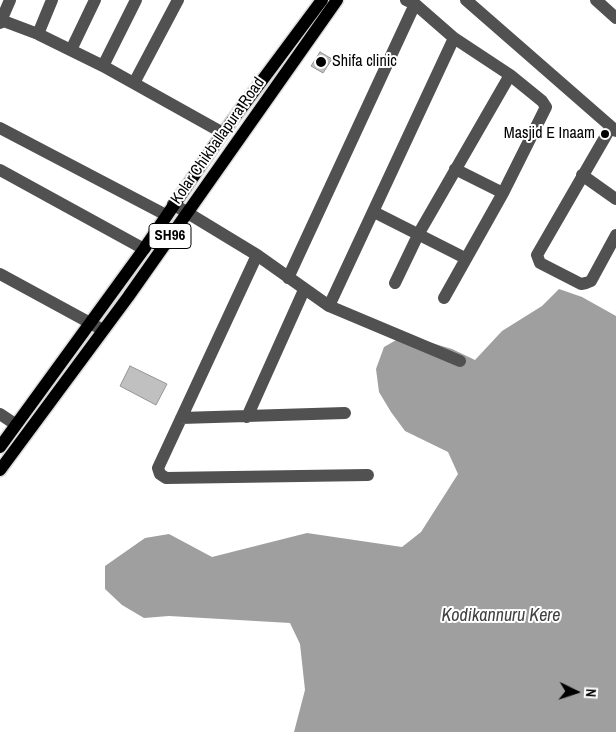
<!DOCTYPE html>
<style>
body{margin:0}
#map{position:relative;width:616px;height:732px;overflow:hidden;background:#fff;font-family:"Archivo Narrow",sans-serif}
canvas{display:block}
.north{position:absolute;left:551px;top:667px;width:50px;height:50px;-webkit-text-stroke:4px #fff;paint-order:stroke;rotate:94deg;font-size:14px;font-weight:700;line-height:20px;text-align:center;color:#000}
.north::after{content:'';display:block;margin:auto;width:18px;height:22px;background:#000;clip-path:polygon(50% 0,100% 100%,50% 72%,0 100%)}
</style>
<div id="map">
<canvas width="616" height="732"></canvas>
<div class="north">N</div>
</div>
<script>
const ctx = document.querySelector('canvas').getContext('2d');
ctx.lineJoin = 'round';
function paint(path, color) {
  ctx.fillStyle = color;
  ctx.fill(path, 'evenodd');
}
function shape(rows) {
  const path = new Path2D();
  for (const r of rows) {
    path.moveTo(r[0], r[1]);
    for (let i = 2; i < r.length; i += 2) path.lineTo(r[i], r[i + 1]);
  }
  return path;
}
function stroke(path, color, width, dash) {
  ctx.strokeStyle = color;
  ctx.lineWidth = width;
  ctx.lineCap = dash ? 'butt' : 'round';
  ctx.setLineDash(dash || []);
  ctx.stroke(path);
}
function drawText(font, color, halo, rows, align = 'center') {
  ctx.font = font + ' "Archivo Narrow",sans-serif';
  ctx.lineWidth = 4;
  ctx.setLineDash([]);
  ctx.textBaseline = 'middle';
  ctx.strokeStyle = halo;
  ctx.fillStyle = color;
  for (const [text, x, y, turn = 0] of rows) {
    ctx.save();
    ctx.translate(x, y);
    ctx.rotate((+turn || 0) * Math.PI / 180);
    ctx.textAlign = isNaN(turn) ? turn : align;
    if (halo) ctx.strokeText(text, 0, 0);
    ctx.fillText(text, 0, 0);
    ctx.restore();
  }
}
paint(shape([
 [559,289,582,297,616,316,616,732,294,732,305,690,300,644,290,623,169,616,144,618,122,605,105,589,105,566,145,538,169,534,212,557,307,533,402,547,421,532,458,474,448,452,405,431,391,412,379,392,376,369,384,347,405,335,452,349,475,360,502,331,542,306]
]), '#9f9f9f');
const building = shape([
 [320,52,332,59,323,73,311,66,320,52],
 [130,366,167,384,156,405,120,386,130,366]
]);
paint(building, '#c0c0c0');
stroke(building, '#959595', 1);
const major = shape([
 [0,447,144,249,223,133,322,0],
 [0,470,128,297,337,0]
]);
stroke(major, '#dbdbdb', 15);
stroke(shape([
 [406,0,415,4,454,38,510,75,542,101,546,107,503,193,444,298],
 [466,0,616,131],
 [596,0,616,18],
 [1,20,38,34,103,66,223,133],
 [0,23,10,0],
 [38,34,52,0],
 [71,50,95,0],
 [103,66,136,0],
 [134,83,178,0],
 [611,127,537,255,540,263,581,284,586,283,591,281,616,235],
 [0,128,166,215],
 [455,169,503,193],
 [0,170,144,249],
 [582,175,616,199],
 [173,204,257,255,329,306,460,361],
 [374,212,465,258],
 [257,255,158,468,160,474,166,478,368,475],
 [0,274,103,330],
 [288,278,415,4],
 [395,283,419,233,510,75],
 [329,306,454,38],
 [0,414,15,424],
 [247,417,304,290],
 [181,418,345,413]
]), '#515151', 12);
stroke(major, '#000', 12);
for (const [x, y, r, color] of [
 [321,62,6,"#000"],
 [605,134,5,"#000"]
]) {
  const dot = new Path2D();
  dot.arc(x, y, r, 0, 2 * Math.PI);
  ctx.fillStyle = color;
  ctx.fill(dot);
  stroke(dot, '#fff', 2);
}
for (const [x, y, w] of [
 [170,236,42]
]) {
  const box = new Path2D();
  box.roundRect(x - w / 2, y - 12.5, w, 25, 4);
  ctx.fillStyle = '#fff';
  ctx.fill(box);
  stroke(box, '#000', 1);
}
drawText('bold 15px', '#000', null, [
 ["SH96",170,236]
]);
drawText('16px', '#000', '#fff', [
 ["Shifa clinic",332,62],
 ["Masjid E Inaam",595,134,"right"]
], 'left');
drawText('16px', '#000', '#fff', [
 ["Kolar Chikballapura Road",218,141,-55]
]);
drawText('italic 18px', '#404040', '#fff', [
 ["Kodikannuru Kere",501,616]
]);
</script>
